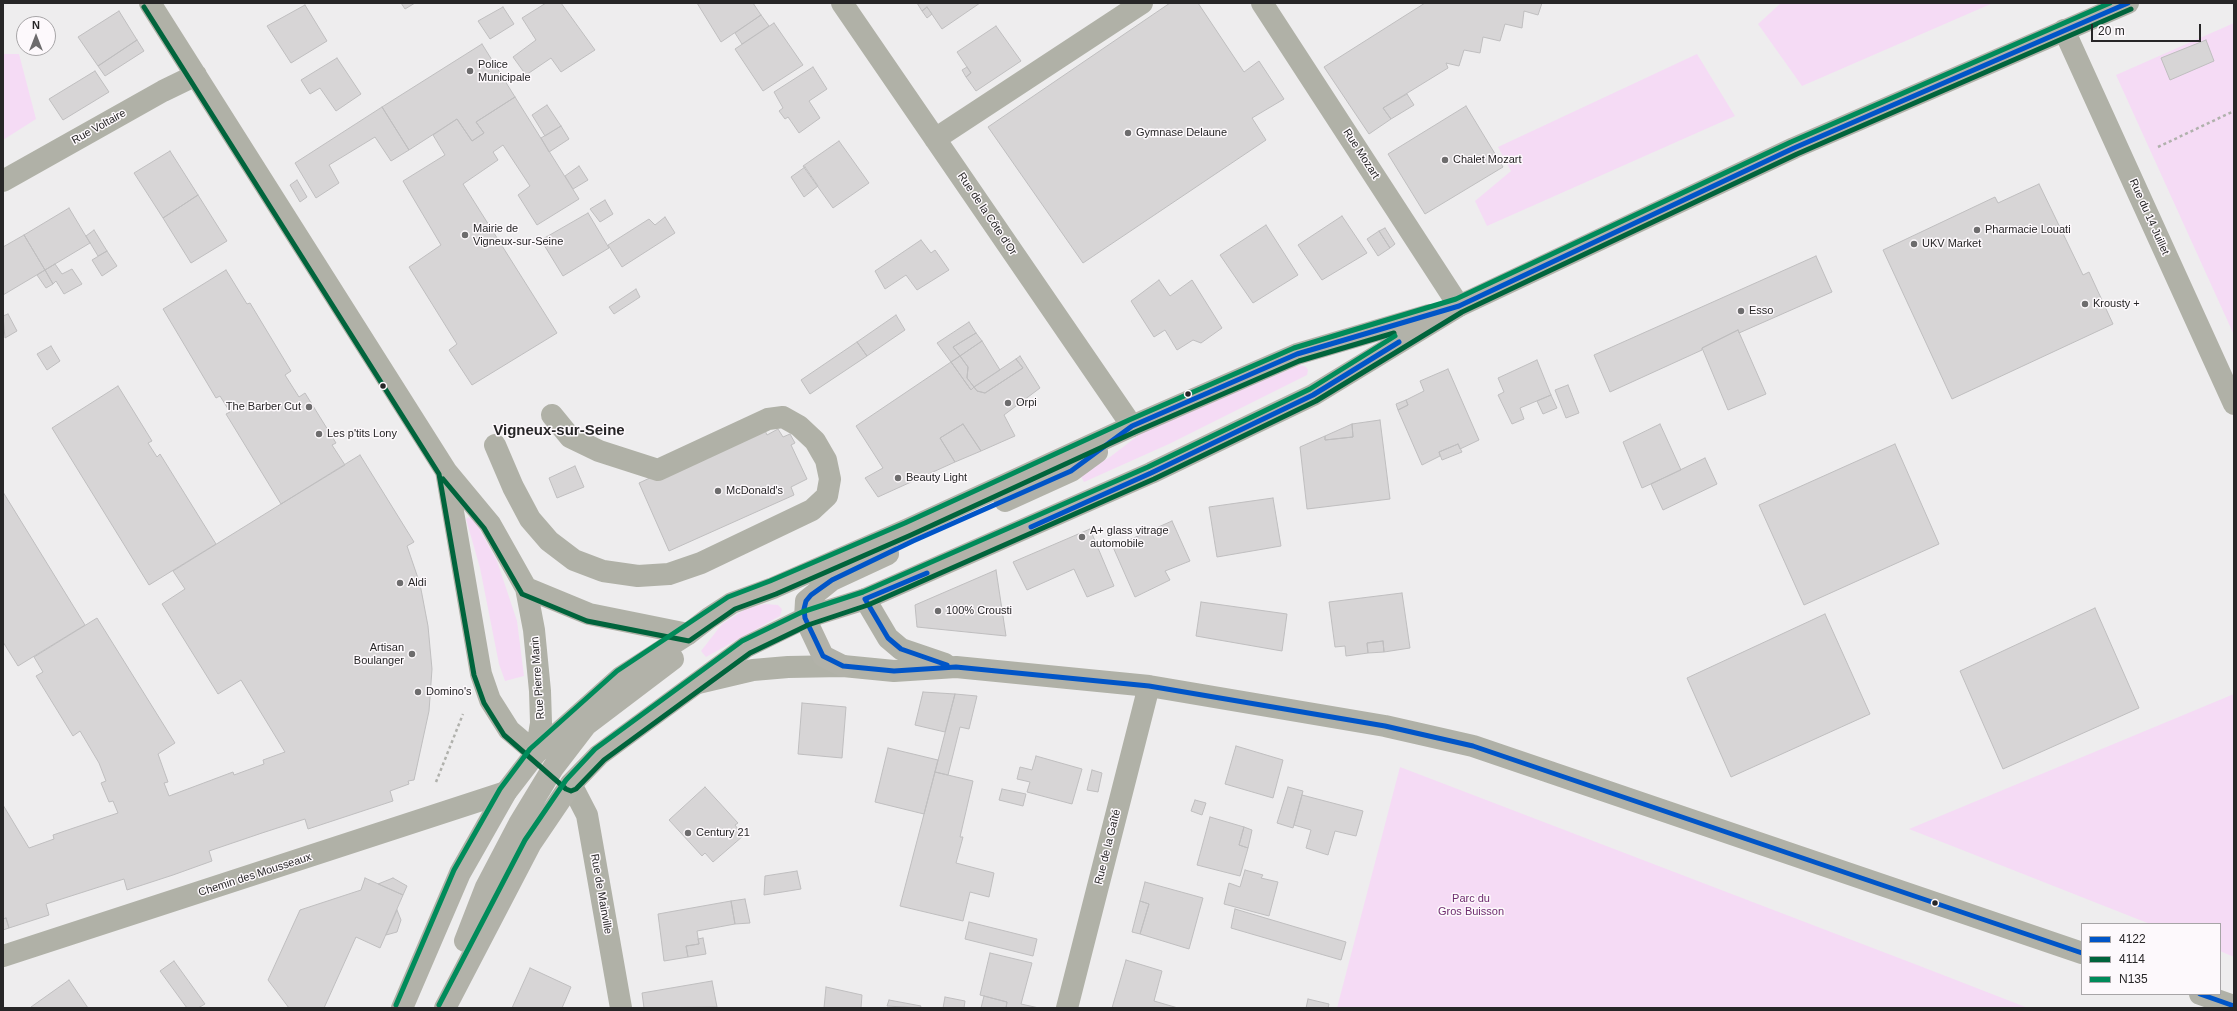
<!DOCTYPE html>
<meta charset="utf-8">
<style>
body{margin:0}
#map{position:relative;width:2237px;height:1011px;overflow:hidden;background:#eeedee;font-family:Helvetica,sans-serif}
canvas{display:block}
.frame{position:absolute;inset:0;border:4px solid #272627;pointer-events:none}
.legend{position:absolute;left:2081px;top:923px;width:140px;height:72px;box-sizing:border-box;background:#fdf9fc;border:1px solid #a7a5a7;margin:0;padding:5px 7px;list-style:none;font-size:12px;color:#272627}
.legend li{display:flex;align-items:center;gap:8px;height:20px}
.legend b{width:20px;border:1px solid #a7a5a7}
.north{position:absolute;left:16px;top:16px;width:40px;height:40px;box-sizing:border-box;background:#fdf9fc;border:1px solid #a7a5a7;border-radius:50%;rotate:0deg;font-size:11px;font-weight:700;line-height:16px;text-align:center;color:#272627}
.north::after{content:'';display:block;margin:auto;width:14px;height:18px;background:#6d6c6d;clip-path:polygon(50% 0,100% 100%,50% 72%,0 100%)}
.scale{position:absolute;left:2091px;top:24px;width:110px;height:18px;box-sizing:border-box;border:2px solid #272627;border-top:0;padding-left:5px;font-size:12px;line-height:14px;white-space:nowrap;color:#272627;-webkit-text-stroke:3px #fdf9fc;paint-order:stroke}
</style>
<div id="map">
<canvas width="2237" height="1011"></canvas>
<div class="frame"></div>
<ul class="legend">
<li><b style="height:5px;background:#0055c8"></b>4122</li>
<li><b style="height:5px;background:#00643c"></b>4114</li>
<li><b style="height:5px;background:#008b5a"></b>N135</li>
</ul>
<div class="north">N</div>
<div class="scale">20 m</div>
</div>
<script>
const ctx = document.querySelector('canvas').getContext('2d');
ctx.lineJoin = 'round';
function paint(path, color) {
  ctx.fillStyle = color;
  ctx.fill(path, 'evenodd');
}
function shape(rows) {
  const path = new Path2D();
  for (const r of rows) {
    path.moveTo(r[0], r[1]);
    for (let i = 2; i < r.length; i += 2) path.lineTo(r[i], r[i + 1]);
  }
  return path;
}
function stroke(path, color, width, dash) {
  ctx.strokeStyle = color;
  ctx.lineWidth = width;
  ctx.lineCap = dash ? 'butt' : 'round';
  ctx.setLineDash(dash || []);
  ctx.stroke(path);
}
function drawText(font, color, halo, rows, align = 'center') {
  ctx.font = font + ' Helvetica,sans-serif';
  ctx.lineWidth = 3;
  ctx.setLineDash([]);
  ctx.textBaseline = 'middle';
  ctx.strokeStyle = halo;
  ctx.fillStyle = color;
  for (const [text, x, y, turn = 0] of rows) {
    ctx.save();
    ctx.translate(x, y);
    ctx.rotate((+turn || 0) * Math.PI / 180);
    ctx.textAlign = isNaN(turn) ? turn : align;
    if (halo) ctx.strokeText(text, 0, 0);
    ctx.fillText(text, 0, 0);
    ctx.restore();
  }
}
paint(shape([
 [1781,3,1993,3,1802,86,1758,24],
 [2234,23,2234,335,2116,75],
 [3,54,19,54,36,119,3,140],
 [1697,54,1735,116,1487,226,1475,201,1511,171,1498,147],
 [1301,365,1306,367,1308,370,1307,375,1169,444,1084,482,1080,475,1110,457,1140,434,1172,417],
 [469,517,474,519,497,561,517,621,524,676,505,681,499,664,480,568,466,519],
 [765,604,778,605,782,609,780,616,706,657,701,651,722,624,747,608],
 [2234,694,2234,957,2220,951,2220,924,2150,924,1909,829],
 [1400,767,1925,968,2028,1008,1337,1008]
]), '#f5dbf5');
const building = shape([
 [401,3,415,3,405,9,401,3],
 [546,3,561,3,595,50,561,72,551,58,526,75,513,57,536,40,522,18,546,3],
 [697,3,753,3,761,15,721,42,697,3],
 [917,3,980,3,942,29,927,7,922,11,917,3],
 [1170,3,1198,3,1244,72,1259,61,1284,99,1252,118,1266,140,1083,263,988,127,1170,3],
 [1425,3,1542,3,1538,15,1524,11,1522,28,1505,24,1500,41,1483,37,1480,53,1464,50,1459,66,1446,63,1448,68,1383,108,1391,119,1369,134,1324,67,1425,3],
 [305,5,327,41,291,63,267,26,305,5],
 [503,7,514,24,490,39,478,21,503,7],
 [927,7,932,14,927,18,922,11,927,7],
 [119,11,137,40,98,66,78,37,119,11],
 [761,15,769,26,742,44,735,33,761,15],
 [774,23,803,65,763,91,735,49,774,23],
 [996,26,1021,61,976,91,966,77,971,73,957,52,996,26],
 [137,40,144,51,105,76,98,66,137,40],
 [2206,40,2214,61,2170,80,2161,58,2206,40],
 [482,44,515,97,476,122,484,133,472,141,457,119,409,150,382,107,482,44],
 [337,58,361,94,336,111,320,88,310,94,301,80,337,58],
 [813,67,827,89,809,101,820,118,799,133,788,117,785,119,779,111,783,108,774,92,813,67],
 [967,67,971,73,966,77,962,70,967,67],
 [95,71,109,92,63,120,49,99,95,71],
 [1407,94,1414,105,1391,119,1383,108,1407,94],
 [515,97,579,199,537,225,518,195,530,186,503,145,493,152,498,160,463,184,557,333,472,385,449,350,457,344,409,267,441,245,403,181,445,155,433,135,457,119,472,141,484,133,476,122,515,97],
 [547,105,561,126,545,136,532,115,547,105],
 [1466,106,1503,167,1425,214,1388,154,1466,106],
 [382,107,409,150,391,161,375,137,329,165,339,183,316,198,295,163,382,107],
 [561,126,569,139,549,152,541,138,561,126],
 [839,141,869,183,833,208,803,166,839,141],
 [170,151,198,195,163,218,134,173,170,151],
 [579,166,588,180,573,189,565,176,579,166],
 [805,167,818,186,804,197,791,177,805,167],
 [297,180,307,197,300,202,290,185,297,180],
 [2039,184,2083,275,2089,272,2113,324,1952,399,1883,250,1995,197,1998,203,2039,184],
 [198,195,227,241,191,263,163,218,198,195],
 [605,200,613,214,600,222,590,209,605,200],
 [69,208,90,243,45,270,24,235,69,208],
 [588,213,609,248,563,276,541,240,588,213],
 [1342,216,1367,253,1322,280,1298,245,1342,216],
 [665,217,675,233,622,267,608,245,649,219,655,225,665,217],
 [1266,225,1298,275,1253,303,1220,255,1266,225],
 [1385,228,1395,244,1390,248,1379,231,1385,228],
 [94,230,107,251,98,256,86,236,94,230],
 [1379,231,1390,248,1378,256,1367,239,1379,231],
 [24,235,45,270,3,295,3,247,24,235],
 [921,240,931,253,935,250,949,270,917,290,906,275,885,289,875,271,921,240],
 [107,251,117,266,102,276,92,260,107,251],
 [1816,256,1832,292,1739,333,1738,330,1702,348,1702,350,1610,392,1594,355,1816,256],
 [55,264,62,274,72,269,82,284,64,294,56,281,53,284,45,270,55,264],
 [45,270,53,284,46,288,37,275,45,270],
 [226,270,247,304,250,303,291,371,285,375,299,397,305,393,336,443,332,445,345,465,281,504,226,414,230,412,220,396,216,398,163,309,226,270],
 [1159,280,1170,296,1192,280,1222,328,1201,343,1193,340,1177,350,1165,330,1154,337,1131,301,1159,280],
 [636,289,640,297,614,314,609,307,636,289],
 [8,314,17,331,5,338,3,316,8,314],
 [896,315,905,330,867,356,857,342,896,315],
 [969,322,976,333,953,347,960,356,951,362,937,343,969,322],
 [1738,330,1766,394,1728,410,1702,348,1738,330],
 [976,333,982,341,960,356,953,347,976,333],
 [982,341,1000,370,974,387,967,378,968,367,960,356,982,341],
 [857,342,867,356,810,394,801,380,857,342],
 [51,346,60,361,47,370,37,354,51,346],
 [960,356,968,367,967,378,974,387,971,390,951,362,960,356],
 [1020,356,1040,388,1004,415,1015,436,981,451,963,424,940,438,955,462,878,497,865,478,883,468,856,426,951,362,971,390,974,387,977,391,985,393,1023,368,1016,359,1020,356],
 [1016,359,1023,368,985,393,977,391,974,387,1016,359],
 [1537,360,1551,395,1520,408,1524,419,1512,424,1498,395,1504,392,1498,378,1537,360],
 [1448,369,1479,440,1460,449,1458,444,1439,452,1440,456,1422,465,1398,410,1408,405,1406,400,1424,391,1420,381,1448,369],
 [1568,385,1579,413,1566,418,1555,390,1568,385],
 [118,386,152,441,148,443,157,457,160,454,216,544,149,585,52,428,118,386],
 [1551,395,1557,408,1543,414,1537,401,1551,395],
 [1406,400,1408,405,1398,410,1396,404,1406,400],
 [1380,420,1390,499,1307,509,1300,447,1325,436,1325,440,1353,437,1352,424,1380,420],
 [963,424,981,451,955,462,940,438,963,424],
 [1352,424,1353,437,1325,440,1325,436,1352,424],
 [1660,424,1681,470,1642,488,1623,442,1660,424],
 [763,426,767,435,778,429,783,437,790,434,795,443,791,445,807,479,791,487,794,495,669,551,639,483,763,426],
 [1458,444,1462,452,1442,460,1439,452,1458,444],
 [1895,444,1939,544,1804,605,1759,505,1895,444],
 [360,455,414,542,407,546,420,584,428,626,432,669,429,711,414,780,408,781,409,784,390,791,393,801,308,829,305,819,262,833,209,851,212,861,173,875,127,890,124,879,46,904,49,915,9,928,6,918,3,919,3,805,29,848,54,839,53,835,118,813,113,801,109,802,101,783,106,781,99,763,80,731,73,736,36,676,43,672,34,657,97,618,175,743,158,754,168,782,164,783,169,796,233,772,234,775,264,764,263,760,285,752,241,680,218,694,162,604,185,589,173,571,360,455],
 [1705,458,1717,484,1663,510,1651,484,1705,458],
 [575,466,584,487,557,498,549,478,575,466],
 [3,492,85,625,18,666,3,642,3,492],
 [1273,498,1281,546,1217,557,1209,507,1273,498],
 [1172,521,1190,561,1165,571,1170,580,1135,597,1113,547,1172,521],
 [1090,529,1114,586,1087,597,1074,569,1027,590,1013,562,1090,529],
 [996,570,1006,636,917,627,915,605,996,570],
 [1402,593,1410,648,1384,652,1383,641,1367,643,1368,653,1346,656,1345,646,1335,647,1329,602,1402,593],
 [1201,602,1287,614,1282,651,1196,636,1201,602],
 [2095,608,2139,708,2003,769,1960,671,2095,608],
 [1825,614,1870,714,1731,777,1687,678,1825,614],
 [1383,641,1384,652,1368,653,1367,643,1383,641],
 [923,692,955,694,945,732,915,725,923,692],
 [955,694,977,696,969,729,960,727,948,775,935,772,955,694],
 [802,703,846,707,842,758,798,754,802,703],
 [1236,746,1283,760,1273,798,1225,784,1236,746],
 [888,748,938,760,924,814,875,802,888,748],
 [1036,756,1082,769,1072,804,1027,792,1030,782,1017,779,1020,767,1032,770,1036,756],
 [1092,770,1102,773,1098,792,1087,790,1092,770],
 [935,772,973,781,960,837,963,837,956,863,994,873,989,897,970,892,963,921,900,906,935,772],
 [705,787,738,823,735,825,743,836,713,862,705,853,702,856,669,820,705,787],
 [1288,787,1303,791,1293,828,1277,823,1288,787],
 [1002,789,1026,794,1023,806,999,800,1002,789],
 [1302,795,1363,811,1356,836,1335,831,1328,855,1306,848,1311,830,1294,825,1302,795],
 [1195,800,1206,803,1202,815,1191,811,1195,800],
 [1210,817,1244,827,1239,845,1248,848,1240,876,1197,865,1210,817],
 [1244,827,1252,830,1248,848,1239,845,1244,827],
 [1245,870,1263,875,1261,878,1278,882,1269,916,1224,904,1229,883,1240,887,1245,870],
 [797,871,801,889,764,895,765,876,797,871],
 [365,878,403,895,380,948,356,937,324,1008,289,1008,268,980,300,910,361,890,365,878],
 [393,878,407,886,403,895,378,884,393,878],
 [1145,882,1203,898,1189,949,1140,934,1149,904,1140,901,1145,882],
 [745,899,750,923,735,924,731,901,745,899],
 [731,901,735,924,697,931,699,944,686,946,688,957,664,961,658,914,731,901],
 [1140,901,1149,904,1140,934,1132,932,1140,901],
 [1235,909,1346,942,1341,960,1231,928,1235,909],
 [397,910,401,920,397,932,386,935,397,910],
 [6,918,9,928,3,930,3,919,6,918],
 [969,922,1037,939,1033,956,965,939,969,922],
 [703,938,706,954,688,957,686,946,699,944,698,939,703,938],
 [990,953,1032,963,1021,1004,1039,1008,1006,1008,1007,1002,980,995,990,953],
 [1126,960,1162,971,1154,1001,1178,1008,1112,1008,1126,960],
 [174,961,205,1004,198,1008,187,1008,160,971,174,961],
 [530,968,571,987,562,1008,512,1008,530,968],
 [69,980,88,1008,31,1008,31,1007,69,980],
 [712,981,717,1007,644,1008,642,993,712,981],
 [826,987,862,995,861,1008,824,1008,826,987],
 [984,996,1007,1002,1006,1008,981,1008,984,996],
 [945,997,965,1001,964,1008,943,1008,945,997],
 [1308,999,1329,1004,1328,1008,1306,1008,1308,999],
 [889,1000,921,1006,920,1008,887,1006,889,1000]
]);
paint(building, '#d7d5d6');
stroke(building, '#bfbebf', 1);
stroke(shape([
 [2158,147,2234,111],
 [436,782,463,714]
]), '#b0b1ac', 2.5, [3, 3]);
stroke(shape([
 [150,3,446,471,490,524,526,588,534,630,540,691,541,723,536,753,509,730,490,700,481,674,446,471],
 [842,3,1132,426],
 [1262,3,1459,306],
 [2064,30,2234,404],
 [935,139,1142,3],
 [3,181,163,91,196,75],
 [495,445,513,487,530,519,549,541,574,560,603,571,638,576,669,574,701,563,812,510,827,496,830,479,826,460,815,441,799,426,783,417,768,419,658,470,599,451,570,437,552,415],
 [526,588,589,614,688,634],
 [865,599,888,638,901,649,945,664],
 [698,683,753,670,788,667,843,666,894,671,956,667,1149,686,1385,726,1473,746,2082,953],
 [571,784,587,815,621,1008],
 [3,956,506,792],
 [2200,994,2234,1006],
 [1067,1008,1149,686]
]), '#b0b1a7', 22);
stroke(shape([
 [1005,501,1071,471,1097,452],
 [843,666,823,656,805,618,806,601,832,580,888,554],
 [465,941,486,887,519,824,553,768,586,725,673,659],
 [402,1008,460,873,506,792,536,753,621,677,688,634,709,618,732,603,773,588,908,529,1132,426,1297,354,1429,315],
 [445,1008,531,843,571,784,599,755,746,647,805,618,865,599,1151,473,1313,395,1459,306,1794,148,2128,3]
]), '#b2b2a9', 22);
stroke(shape([
 [1031,527,1151,473,1313,395,1399,342],
 [927,573,865,599,888,638,901,649,947,665],
 [2082,953,1473,746,1385,726,1149,686,956,667,894,671,843,666,823,656,805,618,804,609,806,601,811,595,832,580,913,541,1071,471,1132,426,1297,354,1459,306,1794,148,2128,3],
 [2200,994,2234,1006]
]), '#0055c8', 5);
stroke(shape([
 [144,7,439,474,474,675,484,703,504,735,566,789,571,791,576,789,604,760,750,653,808,625,868,605,1154,479,1316,401,1462,312,1797,154,2131,9],
 [443,479,484,528,522,594,587,621,689,641,735,609,776,594,911,535,1135,432,1299,361,1394,333]
]), '#00643c', 5);
stroke(shape([
 [396,1005,454,870,500,789,530,749,617,671,728,597,770,581,905,523,1129,420,1294,348,1456,299,1791,142,2110,3],
 [439,1005,525,840,566,780,595,749,742,641,802,612,863,592,1148,467,1310,389,1395,336]
]), '#008b5a', 5);
for (const [x, y, r, color] of [
 [470,71,4,"#6d6c6d"],
 [1128,133,4,"#6d6c6d"],
 [1445,160,4,"#6d6c6d"],
 [1977,230,4,"#6d6c6d"],
 [465,235,4,"#6d6c6d"],
 [1914,244,4,"#6d6c6d"],
 [2085,304,4,"#6d6c6d"],
 [1741,311,4,"#6d6c6d"],
 [383,386,3.5,"#272627"],
 [1188,394,3.5,"#272627"],
 [1008,403,4,"#6d6c6d"],
 [309,407,4,"#6d6c6d"],
 [319,434,4,"#6d6c6d"],
 [898,478,4,"#6d6c6d"],
 [718,491,4,"#6d6c6d"],
 [1082,537,4,"#6d6c6d"],
 [400,583,4,"#6d6c6d"],
 [938,611,4,"#6d6c6d"],
 [412,654,4,"#6d6c6d"],
 [418,692,4,"#6d6c6d"],
 [688,833,4,"#6d6c6d"],
 [1935,903,3.5,"#272627"]
]) {
  const dot = new Path2D();
  dot.arc(x, y, r, 0, 2 * Math.PI);
  ctx.fillStyle = color;
  ctx.fill(dot);
  stroke(dot, '#fdf9fc', 1.5);
}
drawText('11px', '#272627', '#fdf9fc', [
 ["Police",478,65],
 ["Municipale",478,78],
 ["Gymnase Delaune",1136,133],
 ["Chalet Mozart",1453,160],
 ["Mairie de",473,229],
 ["Vigneux-sur-Seine",473,242],
 ["Pharmacie Louati",1985,230],
 ["UKV Market",1922,244],
 ["Krousty +",2093,304],
 ["Esso",1749,311],
 ["Orpi",1016,403],
 ["The Barber Cut",301,407,"right"],
 ["Les p'tits Lony",327,434],
 ["Beauty Light",906,478],
 ["McDonald's",726,491],
 ["A+ glass vitrage",1090,531],
 ["automobile",1090,544],
 ["Aldi",408,583],
 ["100% Crousti",946,611],
 ["Artisan",404,648,"right"],
 ["Boulanger",404,661,"right"],
 ["Domino's",426,692],
 ["Century 21",696,833]
], 'left');
drawText('11px', '#272627', '#fdf9fc', [
 ["Rue Voltaire",99,127,-29],
 ["Rue Mozart",1361,154,57],
 ["Rue de la Côte d'Or",987,214,56],
 ["Rue du 14 Juillet",2149,217,66],
 ["Rue Pierre Marin",538,678,-94],
 ["Rue de la Gaîté",1108,847,-76],
 ["Chemin des Mousseaux",255,875,-18],
 ["Rue de Mainville",601,894,80]
]);
drawText('11px', '#6e2c6f', '#fdf9fc', [
 ["Parc du",1471,899],
 ["Gros Buisson",1471,912]
]);
drawText('bold 15px', '#272627', '#fdf9fc', [
 ["Vigneux-sur-Seine",559,431]
]);
</script>
